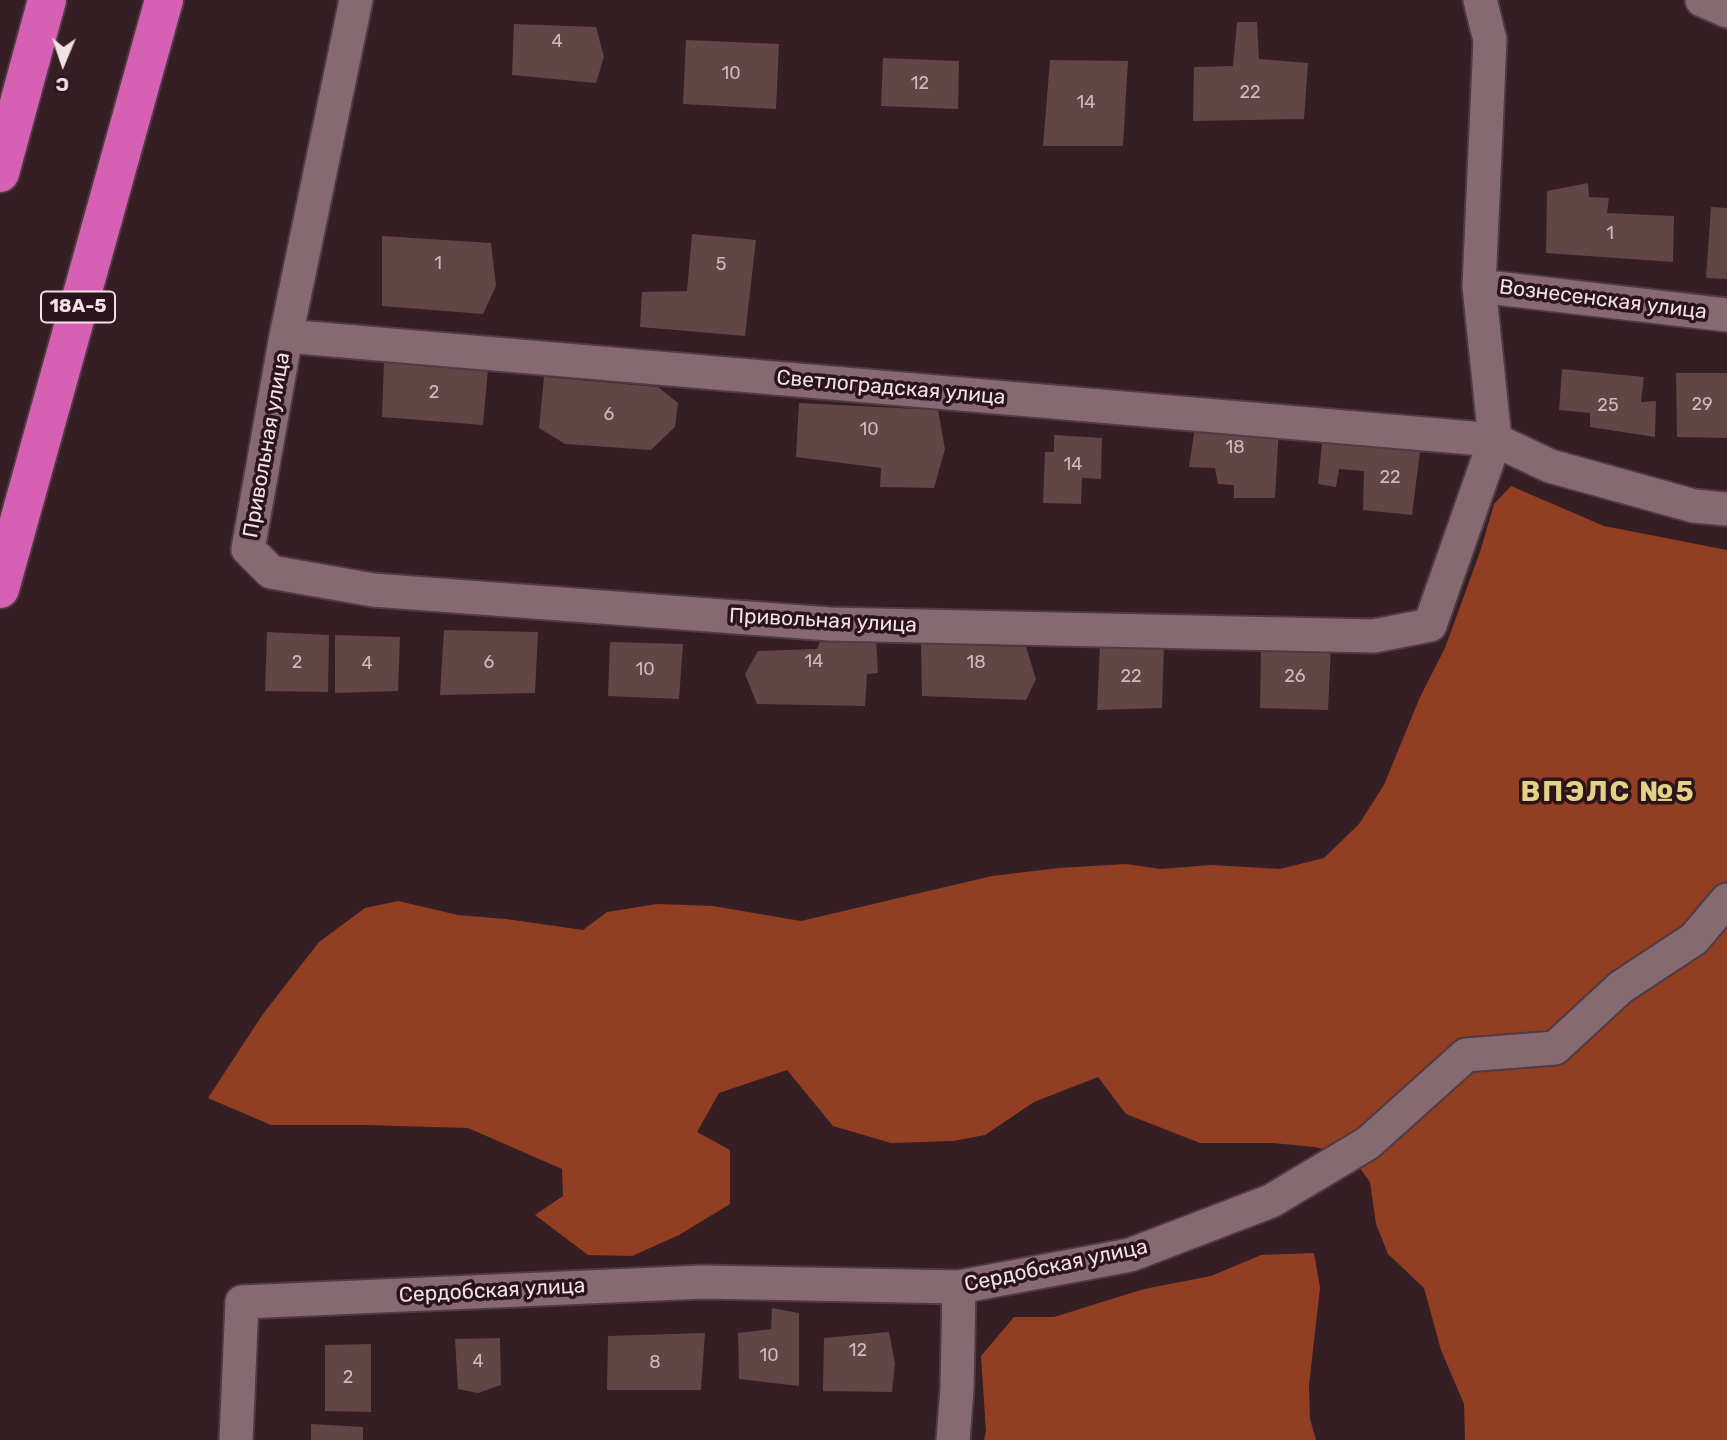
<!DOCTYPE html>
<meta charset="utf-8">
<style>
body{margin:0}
#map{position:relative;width:1727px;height:1440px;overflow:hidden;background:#361e25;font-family:Rubik,sans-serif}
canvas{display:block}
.north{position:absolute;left:28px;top:28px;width:70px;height:70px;-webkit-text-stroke:5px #2c141c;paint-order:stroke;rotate:182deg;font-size:19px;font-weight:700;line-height:28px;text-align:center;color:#f1e0e4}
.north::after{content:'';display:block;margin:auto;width:24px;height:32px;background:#f1e0e4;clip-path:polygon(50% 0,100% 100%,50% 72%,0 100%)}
</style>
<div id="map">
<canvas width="1727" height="1440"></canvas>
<div class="north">С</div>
</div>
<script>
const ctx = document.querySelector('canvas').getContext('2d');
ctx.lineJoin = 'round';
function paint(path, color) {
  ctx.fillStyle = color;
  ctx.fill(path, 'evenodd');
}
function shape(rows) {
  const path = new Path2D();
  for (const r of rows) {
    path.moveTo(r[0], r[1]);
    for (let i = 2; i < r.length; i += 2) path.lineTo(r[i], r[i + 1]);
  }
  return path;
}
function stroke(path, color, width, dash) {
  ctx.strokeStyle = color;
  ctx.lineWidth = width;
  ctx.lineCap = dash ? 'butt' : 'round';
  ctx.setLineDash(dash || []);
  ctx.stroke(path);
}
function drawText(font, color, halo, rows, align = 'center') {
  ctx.font = font + ' Rubik,sans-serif';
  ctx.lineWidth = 7;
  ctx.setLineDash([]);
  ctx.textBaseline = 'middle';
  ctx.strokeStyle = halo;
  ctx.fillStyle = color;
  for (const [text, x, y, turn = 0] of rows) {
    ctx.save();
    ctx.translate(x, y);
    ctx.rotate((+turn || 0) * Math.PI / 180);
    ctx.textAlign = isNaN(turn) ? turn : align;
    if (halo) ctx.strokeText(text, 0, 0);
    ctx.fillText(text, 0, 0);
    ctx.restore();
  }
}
paint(shape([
 [1511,486,1604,526,1727,550,1727,1440,1465,1440,1464,1404,1441,1350,1424,1288,1388,1254,1376,1224,1370,1182,1349,1154,1314,1147,1273,1143,1200,1143,1126,1114,1098,1077,1034,1102,985,1135,953,1141,891,1143,833,1126,787,1070,719,1093,697,1132,730,1150,730,1204,679,1235,632,1256,588,1255,535,1215,563,1196,562,1169,468,1128,365,1125,271,1125,208,1098,263,1014,319,942,365,908,398,901,458,915,506,919,583,930,607,912,657,904,713,906,801,921,992,876,1059,868,1126,864,1161,869,1211,865,1280,869,1324,858,1359,824,1384,785,1420,697,1445,648,1481,549,1494,504],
 [1314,1253,1320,1288,1309,1385,1310,1419,1316,1440,984,1440,986,1431,981,1356,1014,1317,1054,1317,1144,1289,1211,1276,1261,1255]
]), '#913e23');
paint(shape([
 [1237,22,1257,22,1259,59,1308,63,1304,119,1193,121,1194,67,1233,66],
 [514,24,596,27,604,57,596,83,512,75],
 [686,40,779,44,776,109,683,104],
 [883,58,959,61,958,109,881,106],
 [1050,60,1128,61,1123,146,1043,146],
 [1588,183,1589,197,1609,198,1607,213,1674,216,1673,262,1546,253,1547,191],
 [1711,207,1727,208,1727,279,1706,278],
 [692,234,756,240,745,336,640,327,642,292,687,291],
 [382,236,491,243,496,286,483,314,382,306],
 [384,361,488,369,483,425,382,417],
 [1562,369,1644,377,1641,402,1656,401,1655,437,1590,427,1590,413,1559,410],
 [1676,373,1727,373,1727,438,1677,437],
 [544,377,658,387,678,403,675,427,651,450,565,444,539,428],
 [799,403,938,410,945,449,934,488,880,487,881,468,796,457],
 [1195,427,1279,428,1275,498,1234,498,1234,485,1218,484,1215,468,1189,467],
 [1323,433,1421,443,1412,515,1363,510,1364,471,1339,469,1336,487,1318,484],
 [1054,435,1102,438,1101,479,1082,478,1081,504,1043,503,1045,452,1054,452],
 [444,630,538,632,535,693,440,695],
 [267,632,329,635,328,692,265,691],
 [823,633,876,637,878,673,867,674,865,706,757,704,745,674,758,651,817,649],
 [335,635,400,637,398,691,335,693],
 [610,642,683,644,679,699,608,696],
 [921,644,1026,647,1036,679,1026,700,922,696],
 [1261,644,1331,645,1328,710,1260,708],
 [1100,645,1164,646,1162,708,1097,710],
 [772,1308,799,1313,799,1386,739,1379,738,1333,771,1329],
 [889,1332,895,1363,892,1392,823,1391,824,1338],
 [705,1333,701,1390,607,1390,608,1336],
 [500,1338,501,1385,478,1393,458,1389,455,1339],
 [371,1344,371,1412,325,1411,325,1345],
 [311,1424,363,1427,363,1440,311,1440]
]), '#624545');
const street = shape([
 [1480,0,1490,40,1479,286,1495,440,1550,466,1694,506,1727,509],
 [1702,0,1727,11],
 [1479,286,1727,315],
 [286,336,1495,440,1430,625,1374,636,830,624,373,590,271,572,248,549,286,336,356,0],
 [236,1440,242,1302,703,1282,959,1287,1130,1255,1271,1201,1368,1143,1466,1055,1555,1048,1621,987,1694,939,1727,900],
 [953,1440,957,1389,959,1287]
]);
const highway = shape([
 [0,173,47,0],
 [0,589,164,0]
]);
stroke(street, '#4f3b41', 37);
stroke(highway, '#4f3b41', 42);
stroke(street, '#876972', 33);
stroke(highway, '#d660b3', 38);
drawText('18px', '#cdb9bc', null, [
 ["4",557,42],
 ["10",731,74],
 ["12",920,84],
 ["22",1250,93],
 ["14",1086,103],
 ["1",1610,234],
 ["1",438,264],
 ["5",721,265],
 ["2",434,393],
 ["29",1702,405],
 ["25",1608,406],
 ["6",609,415],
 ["10",869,430],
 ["18",1235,448],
 ["14",1073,465],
 ["22",1390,478],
 ["14",814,662],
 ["2",297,663],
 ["6",489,663],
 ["18",976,663],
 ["4",367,664],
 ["10",645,670],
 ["22",1131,677],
 ["26",1295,677],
 ["12",858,1351],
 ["10",769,1356],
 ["4",478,1362],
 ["8",655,1363],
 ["2",348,1378]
]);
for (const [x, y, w] of [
 [78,307,74]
]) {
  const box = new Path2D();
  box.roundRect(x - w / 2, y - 15.5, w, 31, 5);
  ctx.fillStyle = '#2c141c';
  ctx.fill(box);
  stroke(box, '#f1e0e4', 2);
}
drawText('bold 19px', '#f1e0e4', null, [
 ["18А-5",78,307]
]);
drawText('21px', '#f1e0e4', '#2c141c', [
 ["Вознесенская улица",1603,300,7],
 ["Светлоградская улица",891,388,5],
 ["Привольная улица",267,445,-80],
 ["Привольная улица",823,621,3],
 ["Сердобская улица",1056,1266,-12],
 ["Сердобская улица",492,1291,-3]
]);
ctx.letterSpacing = '2px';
drawText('bold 28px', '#e4d284', '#2c141c', [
 ["ВПЭЛС №5",1608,793]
]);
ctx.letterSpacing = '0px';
</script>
